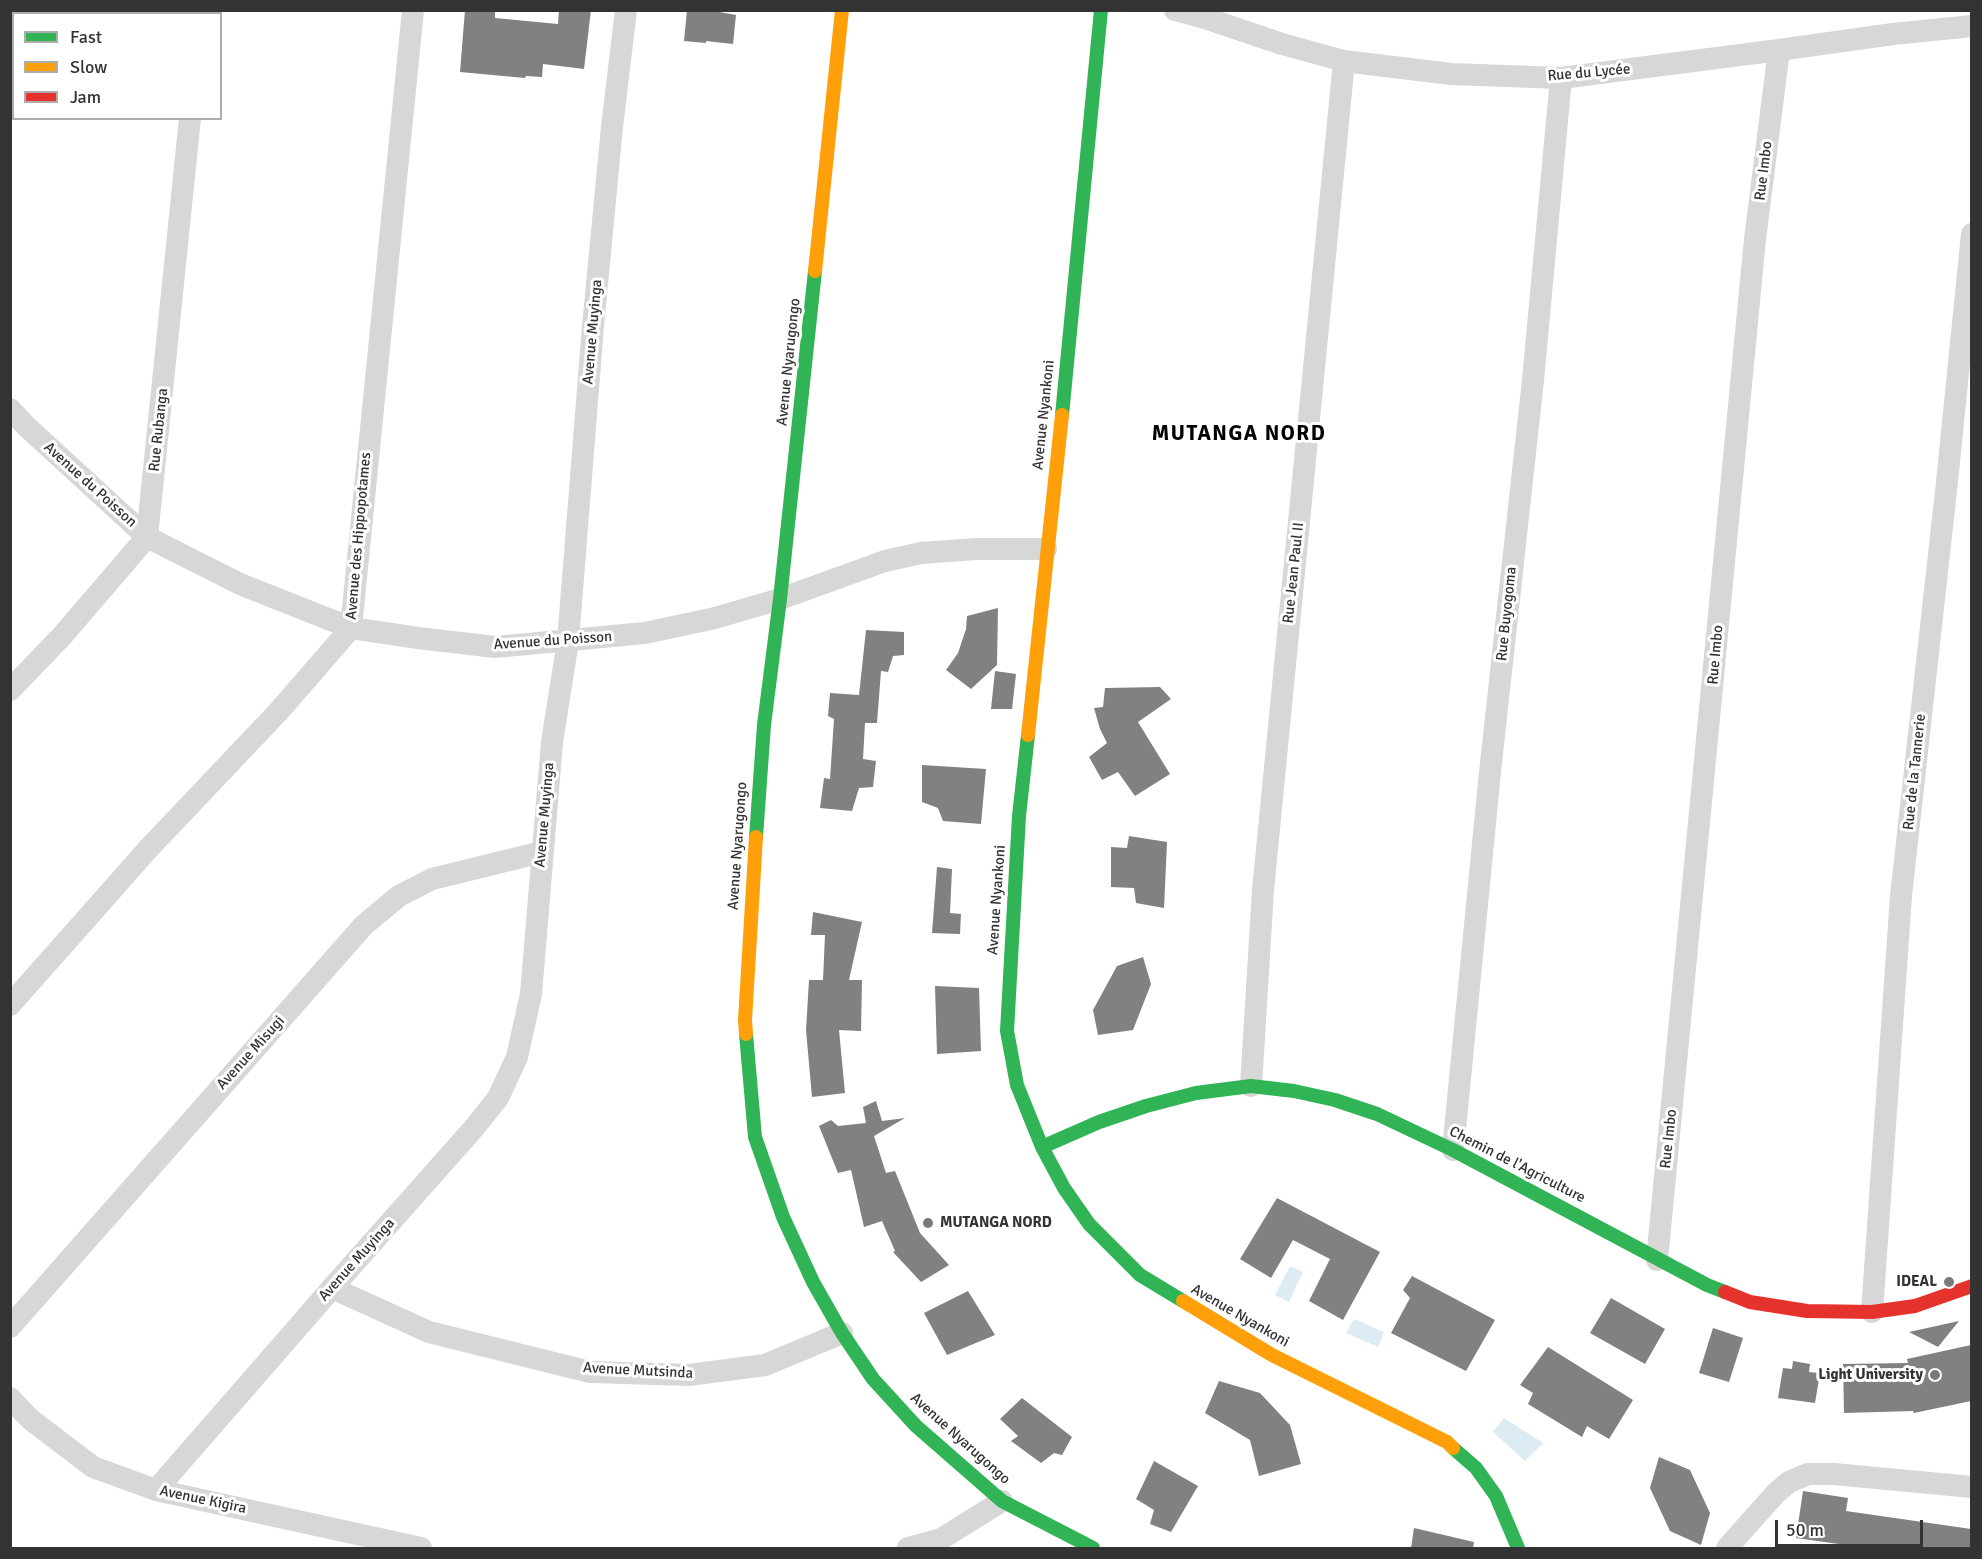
<!DOCTYPE html>
<meta charset="utf-8">
<style>
body{margin:0}
#map{position:relative;width:1982px;height:1559px;overflow:hidden;background:#fff;font-family:Signika,sans-serif}
canvas{display:block}
.frame{position:absolute;inset:0;border:12px solid #333;pointer-events:none}
.legend{position:absolute;left:12px;top:12px;width:210px;height:108px;box-sizing:border-box;background:#fff;border:2px solid #adadad;margin:0;padding:8px 10px;list-style:none;font-size:18px;color:#333}
.legend li{display:flex;align-items:center;gap:12px;height:30px}
.legend b{width:30px;border:2px solid #adadad}
.scale{position:absolute;left:1775px;top:1520px;width:148px;height:27px;box-sizing:border-box;border:3px solid #333;border-top:0;padding-left:8px;font-size:18px;line-height:21px;white-space:nowrap;color:#333;-webkit-text-stroke:4px #fff;paint-order:stroke}
</style>
<div id="map">
<canvas width="1982" height="1559"></canvas>
<div class="frame"></div>
<ul class="legend">
<li><b style="height:8px;background:#30b455"></b>Fast</li>
<li><b style="height:8px;background:#ff9f0a"></b>Slow</li>
<li><b style="height:8px;background:#e5322d"></b>Jam</li>
</ul>
<div class="scale">50 m</div>
</div>
<script>
const ctx = document.querySelector('canvas').getContext('2d');
ctx.lineJoin = 'round';
function paint(path, color) {
  ctx.fillStyle = color;
  ctx.fill(path, 'evenodd');
}
function shape(rows) {
  const path = new Path2D();
  for (const r of rows) {
    path.moveTo(r[0], r[1]);
    for (let i = 2; i < r.length; i += 2) path.lineTo(r[i], r[i + 1]);
  }
  return path;
}
function stroke(path, color, width, dash) {
  ctx.strokeStyle = color;
  ctx.lineWidth = width;
  ctx.lineCap = dash ? 'butt' : 'round';
  ctx.setLineDash(dash || []);
  ctx.stroke(path);
}
function drawText(font, color, halo, rows, align = 'center') {
  ctx.font = font + ' Signika,sans-serif';
  ctx.lineWidth = 6;
  ctx.setLineDash([]);
  ctx.textBaseline = 'middle';
  ctx.strokeStyle = halo;
  ctx.fillStyle = color;
  for (const [text, x, y, turn = 0] of rows) {
    ctx.save();
    ctx.translate(x, y);
    ctx.rotate((+turn || 0) * Math.PI / 180);
    ctx.textAlign = isNaN(turn) ? turn : align;
    if (halo) ctx.strokeText(text, 0, 0);
    ctx.fillText(text, 0, 0);
    ctx.restore();
  }
}
paint(shape([
 [1290,1266,1303,1272,1289,1302,1275,1295],
 [1354,1319,1384,1332,1378,1347,1346,1333],
 [1504,1418,1543,1443,1525,1461,1493,1432]
]), '#ddebf3');
paint(shape([
 [465,10,495,10,495,18,558,24,559,10,591,10,584,69,543,64,542,77,526,76,525,78,460,72],
 [687,10,709,10,736,15,733,44,706,41,706,43,684,41],
 [998,608,997,665,971,689,946,670,958,653,966,629,967,616],
 [866,630,904,632,904,655,893,656,888,672,881,671,877,723,865,723,863,759,876,761,873,787,859,788,852,811,820,808,824,778,830,779,834,719,828,716,830,693,859,695],
 [995,671,1016,674,1012,709,991,709],
 [1160,687,1171,699,1138,722,1170,774,1135,796,1118,772,1102,780,1089,757,1107,743,1100,729,1094,708,1103,707,1105,688],
 [922,765,986,769,981,824,943,821,938,808,922,802],
 [1129,836,1167,842,1164,908,1136,903,1134,888,1111,887,1111,847,1127,848],
 [937,867,952,869,950,913,961,914,960,934,932,933],
 [813,912,862,922,849,980,862,980,861,1031,839,1030,845,1093,812,1097,806,1030,809,980,823,980,825,935,811,935],
 [1143,957,1151,984,1133,1030,1098,1035,1093,1010,1117,966],
 [935,986,979,988,981,1051,937,1054],
 [876,1101,882,1121,905,1118,874,1136,886,1173,895,1171,920,1233,949,1265,921,1282,893,1252,895,1251,882,1221,864,1227,851,1170,838,1173,819,1126,831,1120,838,1126,866,1123,863,1107],
 [1277,1198,1380,1252,1343,1320,1309,1301,1330,1259,1293,1240,1271,1278,1240,1259],
 [1412,1276,1495,1320,1466,1371,1391,1333,1410,1298,1403,1290],
 [968,1291,995,1335,947,1355,924,1313],
 [1611,1298,1665,1329,1645,1364,1590,1333],
 [1959,1321,1938,1347,1909,1332],
 [1713,1328,1743,1338,1729,1382,1699,1373],
 [1971,1345,1971,1401,1914,1413,1913,1411,1844,1413,1843,1364,1908,1363,1907,1359],
 [1548,1347,1633,1400,1609,1439,1587,1426,1582,1437,1528,1404,1533,1393,1520,1385],
 [1793,1361,1810,1364,1809,1372,1820,1373,1815,1403,1778,1398,1783,1368,1792,1369],
 [1219,1381,1260,1393,1290,1425,1301,1464,1259,1476,1250,1440,1205,1413],
 [1022,1398,1072,1437,1062,1455,1054,1453,1041,1463,1011,1441,1018,1436,1000,1419],
 [1659,1457,1690,1470,1710,1513,1701,1545,1670,1531,1650,1488],
 [1154,1461,1198,1486,1171,1532,1150,1524,1154,1510,1136,1499],
 [1803,1491,1848,1498,1846,1511,1971,1529,1971,1548,1867,1548,1796,1538],
 [1414,1528,1474,1542,1473,1548,1411,1548]
]), '#818181');
stroke(shape([
 [1175,10,1208,19,1282,44,1344,61,1451,74,1561,78,1779,50,1893,34,1972,26],
 [200,14,201,10],
 [10,409,26,426,147,537,240,584,351,628,418,638,495,647,645,633,715,618,780,599,885,561,921,553,976,549,1046,549],
 [10,690,62,636,147,537,190,118],
 [10,1005,149,848,279,711,351,628,413,10],
 [1251,1086,1263,890,1344,61],
 [1453,1150,1490,772,1533,380,1561,78],
 [1657,1260,1755,239,1779,50],
 [332,1288,429,1332,590,1372,689,1375,765,1365,842,1333],
 [1872,1312,1901,896,1947,482,1972,234],
 [10,1327,364,925,399,896,432,879,542,852],
 [10,1398,30,1419,93,1467,156,1490,421,1548],
 [156,1490,332,1288,474,1128,498,1098,517,1057,531,994,552,742,568,641,593,326,612,127,626,10],
 [908,1548,941,1539,1002,1501],
 [1727,1548,1776,1493,1789,1482,1808,1474,1834,1474,1972,1487]
]), '#d7d7d7', 22);
stroke(shape([
 [1062,415,1101,10],
 [1028,735,1019,816,1007,1031,1017,1085,1042,1147,1064,1188,1089,1224,1140,1275,1183,1301],
 [756,837,764,725,780,599,815,271],
 [746,1034,755,1137,783,1217,813,1282,842,1333,873,1379,916,1426,1002,1501,1093,1548],
 [1042,1147,1099,1122,1146,1106,1196,1093,1251,1086,1294,1091,1335,1100,1377,1114,1453,1150,1707,1285,1725,1292],
 [1453,1448,1476,1468,1496,1496,1518,1548]
]), '#30b455', 14);
stroke(shape([
 [815,271,842,10],
 [1028,735,1062,415],
 [746,1034,745,1020,756,837],
 [1183,1301,1272,1355,1447,1442,1453,1448]
]), '#ff9f0a', 14);
stroke(shape([
 [1725,1292,1750,1302,1807,1311,1872,1312,1915,1306,1972,1286]
]), '#e5322d', 14);
for (const [x, y, r, color] of [
 [928,1223,6,"#7a7a7a"],
 [1949,1282,6,"#7a7a7a"],
 [1935,1375,6,"#7a7a7a"]
]) {
  const dot = new Path2D();
  dot.arc(x, y, r, 0, 2 * Math.PI);
  ctx.fillStyle = color;
  ctx.fill(dot);
  stroke(dot, '#fff', 2);
}
drawText('15px', '#333', '#fff', [
 ["Rue du Lycée",1589,73,-5],
 ["Rue Imbo",1764,171,-83],
 ["Avenue Muyinga",593,332,-85],
 ["Avenue Nyarugongo",789,362,-84],
 ["Avenue Nyankoni",1044,415,-84],
 ["Rue Rubanga",159,430,-84],
 ["Avenue du Poisson",90,485,42],
 ["Avenue des Hippopotames",359,536,-85],
 ["Rue Jean Paul II",1294,573,-84],
 ["Rue Buyogoma",1507,614,-84],
 ["Avenue du Poisson",553,641,-4],
 ["Rue Imbo",1716,655,-85],
 ["Rue de la Tannerie",1915,772,-84],
 ["Avenue Muyinga",545,815,-85],
 ["Avenue Nyarugongo",738,846,-86],
 ["Avenue Nyankoni",997,900,-86],
 ["Avenue Misugi",251,1053,-48],
 ["Rue Imbo",1669,1139,-84],
 ["Chemin de l'Agriculture",1517,1165,27],
 ["Avenue Muyinga",357,1260,-48],
 ["Avenue Nyankoni",1240,1316,30],
 ["Avenue Mutsinda",638,1371,3],
 ["Avenue Nyarugongo",960,1439,42],
 ["Avenue Kigira",203,1500,12]
]);
drawText('bold 15px', '#333', '#fff', [
 ["MUTANGA NORD",940,1223,"left"],
 ["IDEAL",1937,1282],
 ["Light University",1923,1375]
], 'right');
ctx.letterSpacing = '1.5px';
drawText('bold 21px', '#000', '#fff', [
 ["MUTANGA NORD",1239,434]
]);
ctx.letterSpacing = '0px';
</script>
